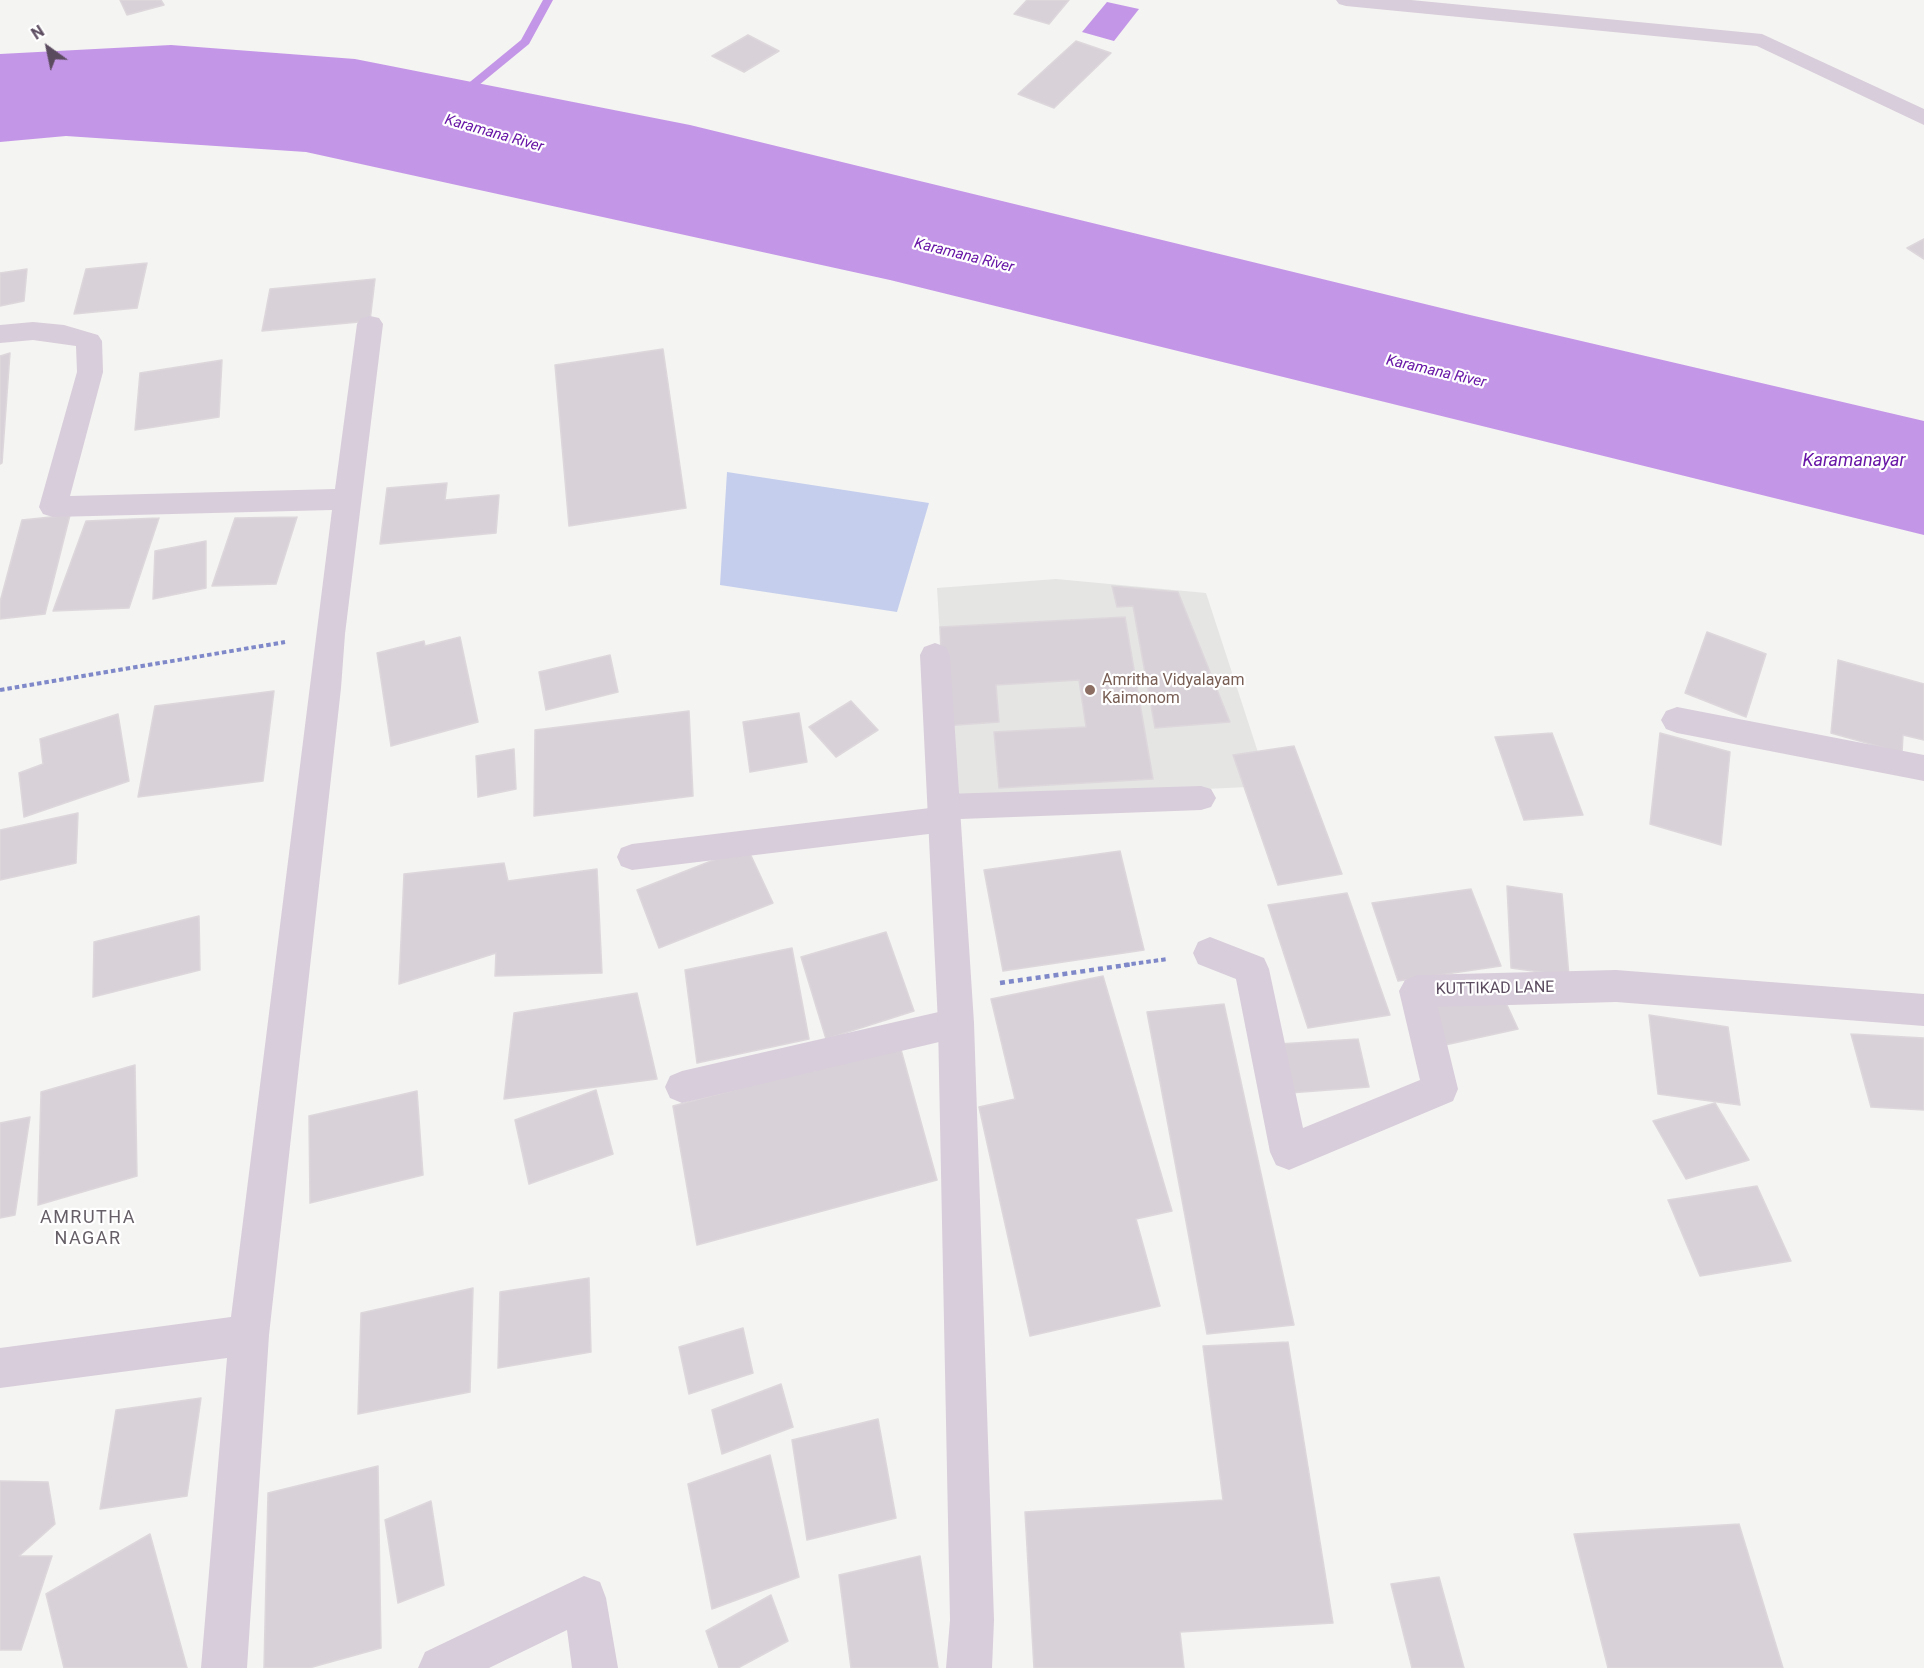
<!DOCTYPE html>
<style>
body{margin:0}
#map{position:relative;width:1924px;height:1668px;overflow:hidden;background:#f4f4f2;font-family:Roboto,sans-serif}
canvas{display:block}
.north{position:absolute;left:18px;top:18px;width:60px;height:60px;-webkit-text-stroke:4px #fff;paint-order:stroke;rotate:327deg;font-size:16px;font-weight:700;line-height:24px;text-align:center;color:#5b4b5f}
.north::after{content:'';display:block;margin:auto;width:21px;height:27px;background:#5b4b5f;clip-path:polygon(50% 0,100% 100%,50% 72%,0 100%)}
</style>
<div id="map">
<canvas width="1924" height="1668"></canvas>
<div class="north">N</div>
</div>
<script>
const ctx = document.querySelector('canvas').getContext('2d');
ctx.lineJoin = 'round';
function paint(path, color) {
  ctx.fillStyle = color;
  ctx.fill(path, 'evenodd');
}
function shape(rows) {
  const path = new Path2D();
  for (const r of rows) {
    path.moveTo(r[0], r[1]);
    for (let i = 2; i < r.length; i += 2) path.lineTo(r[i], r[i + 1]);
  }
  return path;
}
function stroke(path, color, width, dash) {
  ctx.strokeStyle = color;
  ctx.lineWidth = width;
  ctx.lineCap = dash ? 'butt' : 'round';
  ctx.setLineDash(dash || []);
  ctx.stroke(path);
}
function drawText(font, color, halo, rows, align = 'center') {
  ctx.font = font + ' Roboto,sans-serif';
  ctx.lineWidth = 4.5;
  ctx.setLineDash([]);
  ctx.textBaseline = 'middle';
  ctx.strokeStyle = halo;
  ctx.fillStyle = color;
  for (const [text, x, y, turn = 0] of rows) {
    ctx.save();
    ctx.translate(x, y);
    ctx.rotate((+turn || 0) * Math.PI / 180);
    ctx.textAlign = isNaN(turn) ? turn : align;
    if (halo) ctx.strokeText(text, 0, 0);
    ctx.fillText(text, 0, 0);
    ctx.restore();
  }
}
paint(shape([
 [1056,579,1206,593,1269,786,950,801,937,588]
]), '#e5e5e4');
paint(shape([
 [727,472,929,503,897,612,720,585]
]), '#c5cfed');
paint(shape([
 [1107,2,1139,9,1114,41,1082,32],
 [171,45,355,59,690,125,1470,315,1924,421,1924,535,890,280,306,152,66,136,0,142,0,54]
]), '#c496e7');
paint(shape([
 [543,0,553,0,529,44,462,99,454,99,454,95,521,40,543,0]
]), '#c496e7');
const building = shape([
 [120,0,161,0,164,5,127,15,120,0],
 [1027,0,1069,0,1049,24,1014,14,1027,0],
 [748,35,779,51,744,72,712,56,748,35],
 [1076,41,1111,53,1054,108,1018,94,1076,41],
 [1924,239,1924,259,1907,248,1924,239],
 [147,263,137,308,74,314,86,269,147,263],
 [27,269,24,301,0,306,0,273,27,269],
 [375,279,370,321,262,331,270,289,375,279],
 [663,349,686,508,569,526,555,365,663,349],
 [10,353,2,463,0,464,0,356,10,353],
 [222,360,219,417,135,430,140,373,222,360],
 [447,483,445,500,499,495,496,533,380,544,387,488,447,483],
 [70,515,45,614,0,619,0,602,22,520,70,515],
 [297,517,276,584,212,586,235,518,297,517],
 [159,518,129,608,53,611,86,521,159,518],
 [206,541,206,588,153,599,155,551,206,541],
 [1112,586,1178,592,1230,722,1155,728,1133,606,1117,607,1112,586],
 [1125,617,1153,779,999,788,994,732,1086,727,1079,680,996,685,999,722,944,726,940,627,1125,617],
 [1707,632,1766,654,1746,717,1685,693,1707,632],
 [460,637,478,722,391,746,377,653,424,641,425,646,460,637],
 [610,655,618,692,546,710,539,672,610,655],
 [1838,660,1924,684,1924,740,1903,735,1902,753,1831,733,1838,660],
 [274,691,263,781,138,797,155,706,274,691],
 [851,701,878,730,836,757,809,727,851,701],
 [689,711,693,796,534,816,535,730,689,711],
 [799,713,807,762,750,772,743,722,799,713],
 [118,714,129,781,24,817,19,773,43,764,40,739,118,714],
 [1552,733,1583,815,1524,820,1495,737,1552,733],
 [1660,733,1730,752,1721,845,1650,824,1660,733],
 [1294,746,1342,874,1278,885,1233,755,1294,746],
 [514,749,516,789,478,797,476,756,514,749],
 [78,813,76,863,0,880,0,830,78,813],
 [747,847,773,903,659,948,637,890,747,847],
 [1120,851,1144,950,1003,971,984,870,1120,851],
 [504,863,508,881,597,869,602,973,495,976,496,953,399,984,404,874,504,863],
 [1507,886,1562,894,1569,976,1511,968,1507,886],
 [1471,889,1501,966,1398,981,1372,903,1471,889],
 [1347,893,1390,1015,1308,1028,1268,905,1347,893],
 [199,916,200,970,93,997,94,942,199,916],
 [886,932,914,1011,826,1039,801,957,886,932],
 [792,948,809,1039,697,1063,685,970,792,948],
 [1103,976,1172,1211,1136,1219,1160,1306,1030,1336,979,1107,1015,1099,991,999,1103,976],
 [1501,992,1518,1029,1445,1045,1430,1007,1501,992],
 [637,993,657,1079,504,1099,514,1013,637,993],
 [1224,1004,1294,1325,1207,1334,1147,1012,1224,1004],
 [1649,1015,1728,1027,1740,1105,1658,1094,1649,1015],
 [1851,1034,1924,1038,1924,1110,1871,1107,1851,1034],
 [1358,1039,1369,1087,1289,1093,1279,1044,1358,1039],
 [900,1046,937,1180,697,1245,673,1106,900,1046],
 [135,1065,137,1176,38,1205,41,1092,135,1065],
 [596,1090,613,1154,529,1184,515,1120,596,1090],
 [417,1091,423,1175,310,1203,309,1116,417,1091],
 [1715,1103,1749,1160,1686,1179,1653,1121,1715,1103],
 [30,1117,15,1215,0,1218,0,1123,30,1117],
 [1757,1186,1791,1261,1700,1276,1668,1200,1757,1186],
 [589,1278,591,1352,498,1368,500,1292,589,1278],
 [473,1288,470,1392,358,1414,361,1313,473,1288],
 [743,1328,753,1373,689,1394,679,1347,743,1328],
 [1288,1342,1333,1623,1180,1632,1184,1668,1034,1668,1025,1512,1223,1500,1203,1346,1288,1342],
 [781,1384,793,1427,722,1454,712,1410,781,1384],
 [201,1398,187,1496,100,1509,116,1410,201,1398],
 [878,1419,896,1518,807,1540,792,1440,878,1419],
 [770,1455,799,1577,712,1609,688,1484,770,1455],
 [378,1466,381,1648,309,1668,264,1668,268,1493,378,1466],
 [0,1481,48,1482,55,1524,19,1556,52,1556,21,1650,0,1650,0,1481],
 [431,1501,444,1585,398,1603,385,1520,431,1501],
 [1739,1524,1783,1668,1608,1668,1574,1534,1739,1524],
 [150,1534,187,1668,64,1668,46,1594,150,1534],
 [920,1556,938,1668,851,1668,839,1575,920,1556],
 [1439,1577,1464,1668,1412,1668,1391,1584,1439,1577],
 [771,1595,788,1641,738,1668,719,1668,706,1631,771,1595]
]);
paint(building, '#d8d2d8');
stroke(building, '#ddd7dc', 1.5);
stroke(shape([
 [0,690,285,642],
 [1124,965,1168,959]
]), '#7f89c9', 4, [4.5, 3]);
stroke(shape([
 [1000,983,1134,964]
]), '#7f89c9', 4.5, [5, 4]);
paint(shape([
 [1201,786,1211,789,1216,798,1211,807,1201,810,960,819,956,828,945,832,632,870,621,866,617,857,621,848,632,844,930,808,934,798,944,794,1201,786],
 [956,1008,967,1012,972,1023,967,1034,956,1038,682,1103,670,1098,665,1087,670,1076,682,1071,956,1008]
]), '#d8cdda');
paint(shape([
 [1336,0,1411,0,1762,34,1924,109,1924,125,1757,46,1346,6,1339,4,1336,0],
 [370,316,379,318,383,324,345,634,341,688,269,1335,247,1668,201,1668,227,1358,0,1388,0,1348,231,1317,332,510,53,517,43,514,39,507,77,372,76,346,33,340,0,343,0,325,33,322,64,325,98,335,102,341,103,372,70,496,335,489,357,324,361,318,370,316],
 [935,643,946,647,950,655,974,1023,994,1620,992,1668,946,1668,950,1620,938,1023,920,655,924,647,935,643],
 [1677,707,1924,755,1924,781,1677,733,1666,729,1661,720,1666,711,1677,707],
 [1210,937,1264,958,1269,969,1303,1128,1420,1080,1399,991,1405,980,1417,975,1616,970,1924,994,1924,1026,1616,1002,1438,1007,1458,1089,1453,1101,1289,1170,1276,1165,1270,1152,1236,979,1198,964,1193,953,1198,942,1210,937],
 [584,1576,600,1582,606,1598,618,1668,572,1668,567,1630,489,1668,418,1668,425,1652,584,1576]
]), '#d8cdda');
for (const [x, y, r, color] of [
 [1090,690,6,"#8d6e63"]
]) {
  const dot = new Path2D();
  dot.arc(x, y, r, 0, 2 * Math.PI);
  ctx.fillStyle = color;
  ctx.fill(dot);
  stroke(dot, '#fff', 2);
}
drawText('italic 15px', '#6917a6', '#fff', [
 ["Karamana River",494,134,16],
 ["Karamana River",964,256,14],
 ["Karamana River",1436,372,13]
]);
drawText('16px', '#785e54', '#fff', [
 ["Amritha Vidyalayam",1102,681],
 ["Kaimonom",1102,699]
], 'left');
drawText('16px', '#5b4b5f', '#fff', [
 ["KUTTIKAD LANE",1495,989,-1]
]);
drawText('italic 18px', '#6917a6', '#fff', [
 ["Karamanayar",1854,461]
]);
ctx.letterSpacing = '1.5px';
drawText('18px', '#665f67', '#fff', [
 ["AMRUTHA",88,1218],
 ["NAGAR",88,1239]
]);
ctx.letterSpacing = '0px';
</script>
